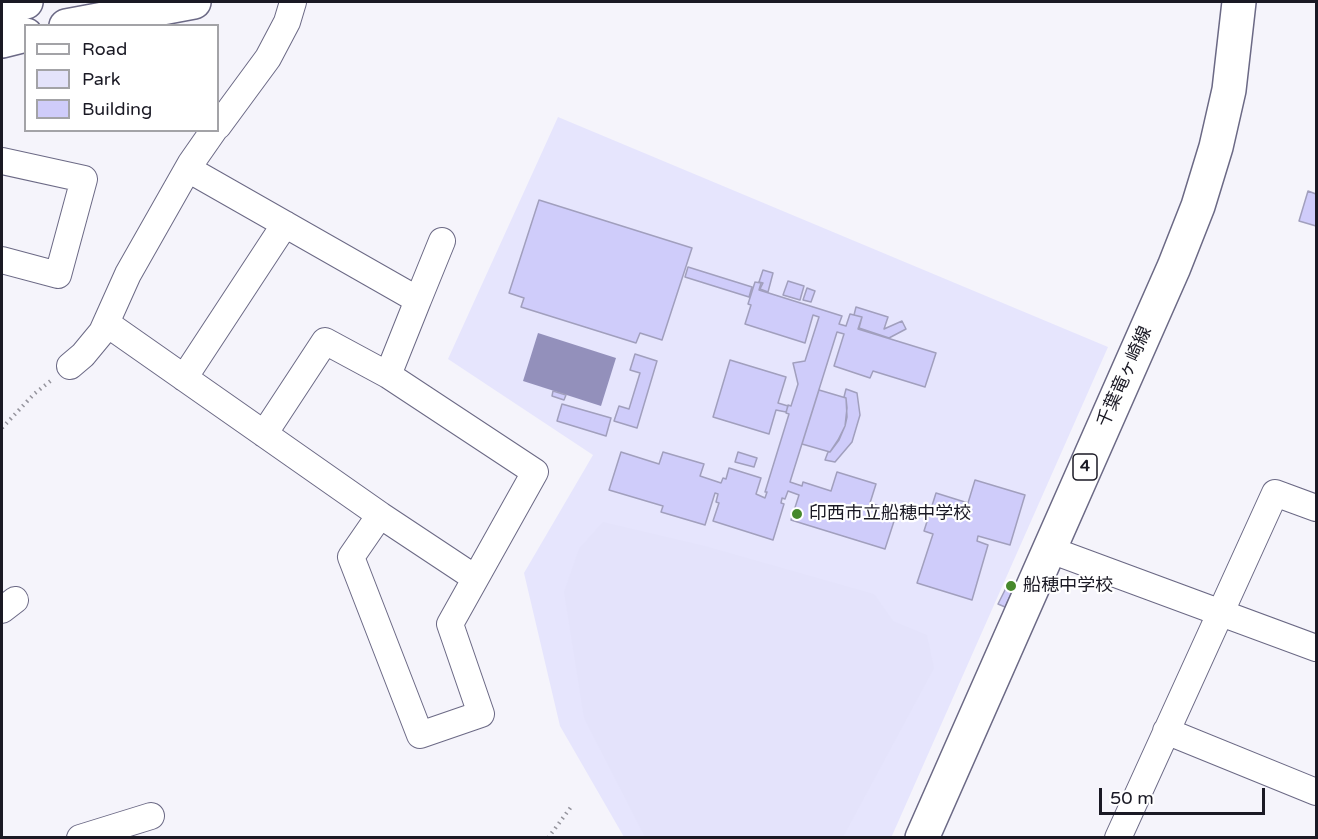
<!DOCTYPE html>
<meta charset="utf-8">
<style>
body{margin:0}
#map{position:relative;width:1318px;height:839px;overflow:hidden;background:#f5f4fb;font-family:"Varela Round",sans-serif}
canvas{display:block}
.frame{position:absolute;inset:0;border:3px solid #1a1924;pointer-events:none}
.legend{position:absolute;left:24px;top:24px;width:195px;height:108px;box-sizing:border-box;background:#fff;border:2px solid #a3a3a7;margin:0;padding:8px 10px;list-style:none;font-size:18px;color:#1a1924}
.legend li{display:flex;align-items:center;gap:12px;height:30px}
.legend b{width:30px;border:2px solid #a3a3a7}
.scale{position:absolute;left:1099px;top:788px;width:166px;height:27px;box-sizing:border-box;border:3px solid #1a1924;border-top:0;padding-left:8px;font-size:18px;line-height:21px;white-space:nowrap;color:#1a1924;-webkit-text-stroke:4px #fff;paint-order:stroke}
</style>
<div id="map">
<canvas width="1318" height="839"></canvas>
<div class="frame"></div>
<ul class="legend">
<li><b style="height:8px;background:#fff"></b>Road</li>
<li><b style="height:16px;background:#e4e3fb"></b>Park</li>
<li><b style="height:16px;background:#cfccfa"></b>Building</li>
</ul>
<div class="scale">50 m</div>
</div>
<script>
const ctx = document.querySelector('canvas').getContext('2d');
ctx.lineJoin = 'round';
function paint(path, color) {
  ctx.fillStyle = color;
  ctx.fill(path, 'evenodd');
}
function shape(rows) {
  const path = new Path2D();
  for (const r of rows) {
    path.moveTo(r[0], r[1]);
    for (let i = 2; i < r.length; i += 2) path.lineTo(r[i], r[i + 1]);
  }
  return path;
}
function stroke(path, color, width, dash) {
  ctx.strokeStyle = color;
  ctx.lineWidth = width;
  ctx.lineCap = dash ? 'butt' : 'round';
  ctx.setLineDash(dash || []);
  ctx.stroke(path);
}
function drawText(font, color, halo, rows, align = 'center') {
  ctx.font = font + ' "Varela Round","Noto Sans JP",sans-serif';
  ctx.lineWidth = 4.5;
  ctx.setLineDash([]);
  ctx.textBaseline = 'middle';
  ctx.strokeStyle = halo;
  ctx.fillStyle = color;
  for (const [text, x, y, turn = 0] of rows) {
    ctx.save();
    ctx.translate(x, y);
    ctx.rotate((+turn || 0) * Math.PI / 180);
    ctx.textAlign = isNaN(turn) ? turn : align;
    if (halo) ctx.strokeText(text, 0, 0);
    ctx.fillText(text, 0, 0);
    ctx.restore();
  }
}
paint(shape([
 [558,117,1108,347,891,838,624,837,560,726,524,573,593,455,448,359]
]), '#e6e5fd');
paint(shape([
 [603,522,705,546,874,594,893,621,927,635,934,668,843,837,645,837,584,718,564,592,579,549]
]), '#e4e3fb');
paint(shape([
 [538,333,616,358,601,406,523,381]
]), '#9390bb');
const building = shape([
 [1308,191,1316,194,1316,226,1299,221,1308,191],
 [539,200,692,248,662,340,640,333,636,343,521,307,524,298,509,293,539,200],
 [688,267,752,287,749,297,685,277,688,267],
 [763,270,773,273,768,292,760,289,763,283,759,282,763,270],
 [788,281,804,286,800,300,783,295,788,281],
 [755,282,761,283,759,290,842,316,839,324,846,326,850,314,862,317,858,329,936,353,925,387,873,371,870,378,834,366,844,334,837,332,790,482,802,486,803,482,831,491,837,472,876,484,870,503,897,512,885,549,791,520,799,495,788,491,785,499,782,498,781,503,784,504,773,540,713,521,719,503,716,502,718,494,715,493,705,525,661,512,663,506,609,490,621,452,659,464,663,452,704,464,700,476,721,483,723,478,726,479,729,468,761,478,756,494,765,498,767,492,765,492,789,414,786,413,788,405,791,406,798,384,793,363,805,361,819,317,813,315,805,343,745,324,751,305,748,304,755,282],
 [807,288,815,291,811,302,803,300,807,288],
 [856,307,888,317,884,329,902,321,906,329,889,338,859,328,862,317,854,315,856,307],
 [635,354,657,361,637,428,614,421,619,406,629,409,640,373,630,370,635,354],
 [730,360,786,377,778,403,788,406,786,412,776,410,769,434,713,417,730,360],
 [846,389,857,393,860,415,852,442,835,462,825,460,828,452,830,452,839,440,845,426,847,408,846,398,844,397,846,389],
 [819,390,846,398,847,417,845,426,838,440,830,452,802,444,819,390],
 [553,391,566,395,564,400,552,396,553,391],
 [562,404,611,418,606,436,557,421,562,404],
 [738,452,757,458,754,467,735,462,738,452],
 [975,480,1025,495,1010,545,978,536,977,541,988,545,972,600,917,583,933,534,924,531,936,493,968,503,975,480],
 [1008,584,1014,587,1005,607,998,604,1008,584]
]);
paint(building, '#cfccfa');
stroke(building, '#a19fbd', 1.5);
const street = shape([
 [218,126,268,58,287,22,293,2],
 [2,161,84,179,58,275,2,260],
 [418,300,442,241],
 [106,323,380,515,351,557,420,735,481,714,450,624,535,472,388,375,418,300,188,169],
 [70,366,83,355,102,332,128,274,191,163,214,130],
 [184,378,285,224],
 [264,434,325,341,388,375],
 [380,515,475,578],
 [1048,549,1316,648],
 [2,610,15,600],
 [1166,731,1316,792],
 [80,838,151,816],
 [1118,838,1275,493,1316,508]
]);
const secondary = shape([
 [2,8,26,2],
 [66,26,194,2],
 [2,41,26,35]
]);
const primary = shape([
 [922,838,1174,267,1198,206,1216,147,1229,90,1239,2]
]);
stroke(street, '#6b6985', 28);
stroke(secondary, '#6b6985', 36);
stroke(primary, '#6b6985', 36);
stroke(shape([
 [2,428,34,394,53,379],
 [548,838,571,807]
]), '#94939c', 4, [1.5, 4.5]);
stroke(street, '#fff', 26);
stroke(secondary, '#fff', 33);
stroke(primary, '#fff', 33);
for (const [x, y, r, color] of [
 [797,514,6,"#47892c"],
 [1011,586,6,"#47892c"]
]) {
  const dot = new Path2D();
  dot.arc(x, y, r, 0, 2 * Math.PI);
  ctx.fillStyle = color;
  ctx.fill(dot);
  stroke(dot, '#fff', 2);
}
for (const [x, y, w] of [
 [1085,467,24]
]) {
  const box = new Path2D();
  box.roundRect(x - w / 2, y - 13, w, 26, 4.5);
  ctx.fillStyle = '#fff';
  ctx.fill(box);
  stroke(box, '#1a1924', 1.5);
}
drawText('bold 16px', '#1a1924', null, [
 ["4",1085,467]
]);
drawText('18px', '#1a1924', '#fff', [
 ["千葉竜ヶ崎線",1125,377,-66]
]);
drawText('18px', '#1a1924', '#fff', [
 ["印西市立船穂中学校",809,514],
 ["船穂中学校",1023,586]
], 'left');
</script>
